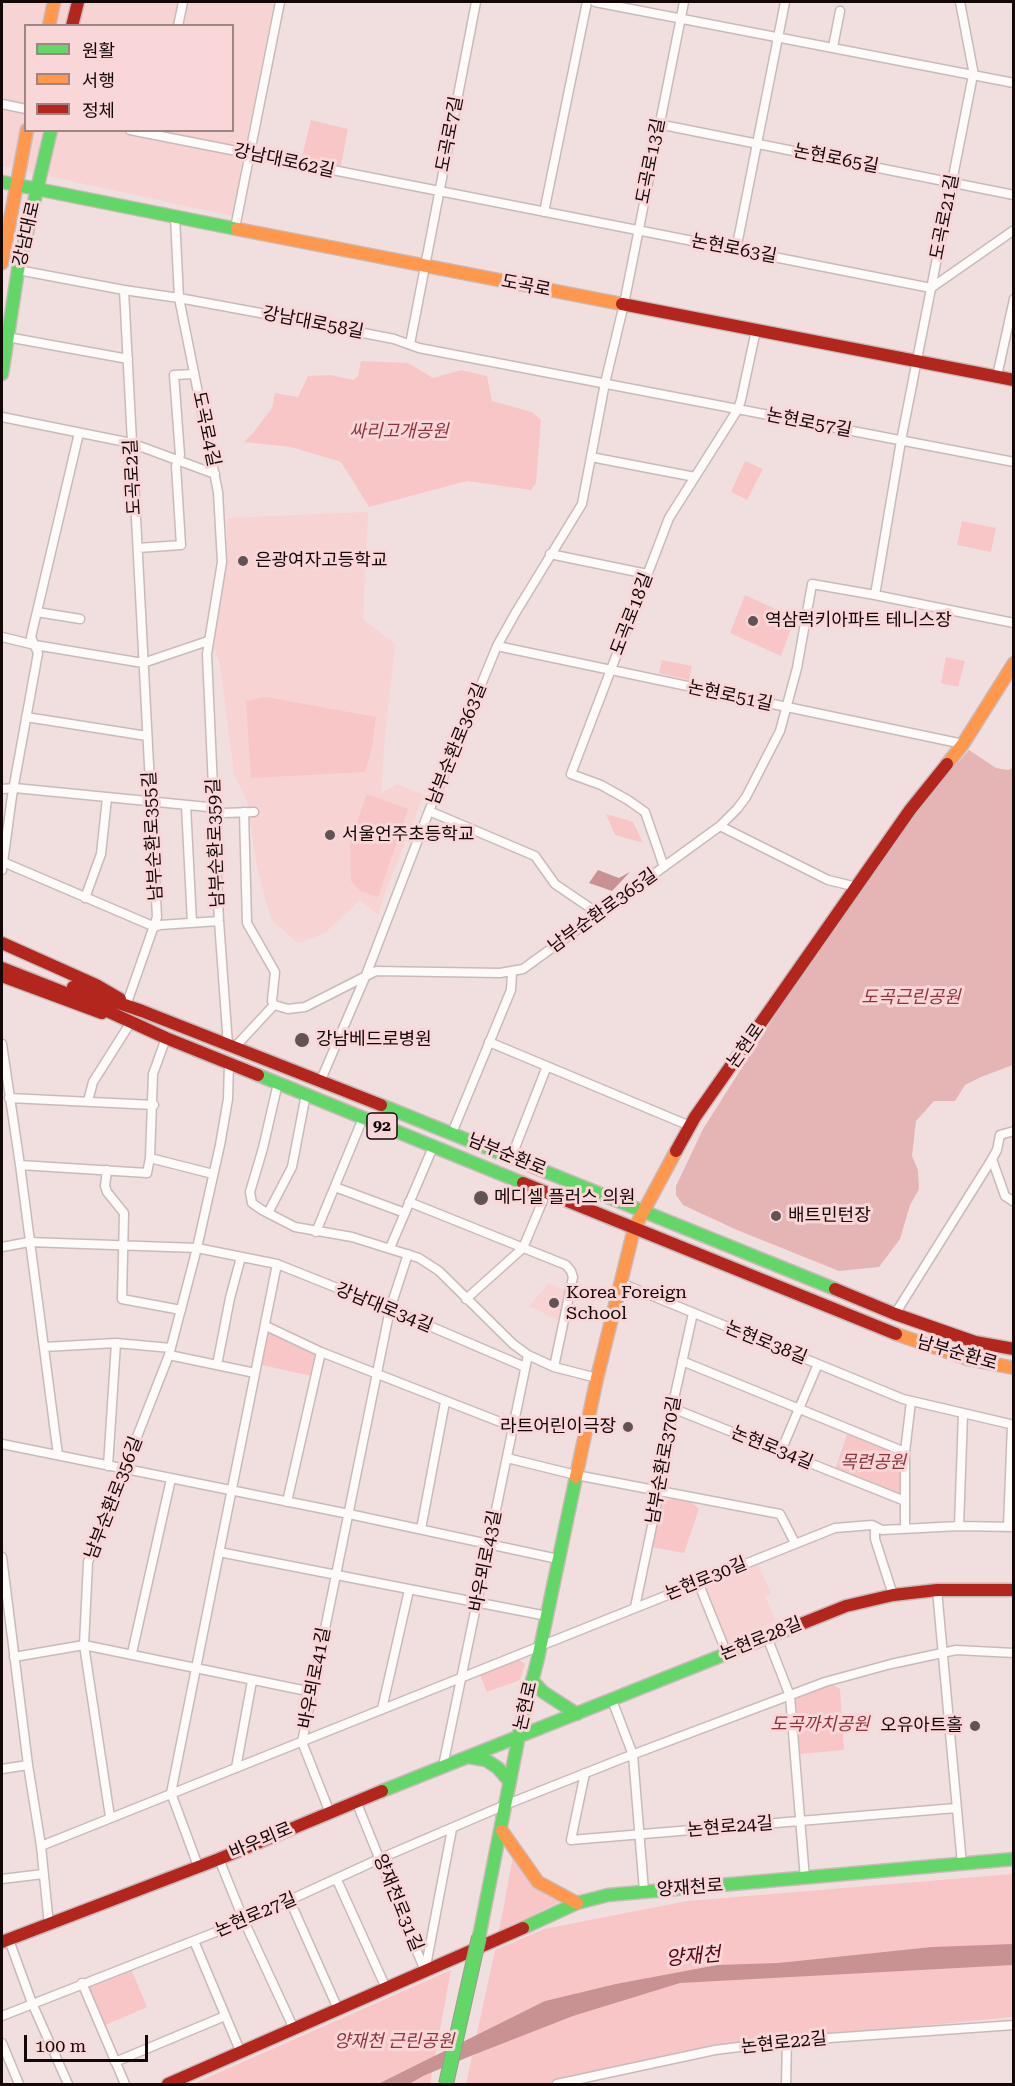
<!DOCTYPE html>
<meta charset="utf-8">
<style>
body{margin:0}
#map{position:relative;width:1015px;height:2086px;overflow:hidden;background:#f1dfdf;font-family:"Roboto Serif","Noto Sans KR",serif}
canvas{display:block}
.frame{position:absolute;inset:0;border:3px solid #140708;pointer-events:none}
.legend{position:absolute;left:24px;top:24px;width:210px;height:108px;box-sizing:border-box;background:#f9d7d8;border:2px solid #9d8485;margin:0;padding:8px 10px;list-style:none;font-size:18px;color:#140708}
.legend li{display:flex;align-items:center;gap:12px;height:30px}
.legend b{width:30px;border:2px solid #9d8485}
.scale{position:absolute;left:24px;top:2035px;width:124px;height:27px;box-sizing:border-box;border:3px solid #140708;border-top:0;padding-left:8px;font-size:18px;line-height:21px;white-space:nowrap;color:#140708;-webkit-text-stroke:4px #f9d7d8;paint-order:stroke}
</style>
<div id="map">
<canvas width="1015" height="2086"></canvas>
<div class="frame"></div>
<ul class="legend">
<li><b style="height:8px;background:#63d668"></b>원활</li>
<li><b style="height:8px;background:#ff974d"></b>서행</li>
<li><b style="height:8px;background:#b3261e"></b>정체</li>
</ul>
<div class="scale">100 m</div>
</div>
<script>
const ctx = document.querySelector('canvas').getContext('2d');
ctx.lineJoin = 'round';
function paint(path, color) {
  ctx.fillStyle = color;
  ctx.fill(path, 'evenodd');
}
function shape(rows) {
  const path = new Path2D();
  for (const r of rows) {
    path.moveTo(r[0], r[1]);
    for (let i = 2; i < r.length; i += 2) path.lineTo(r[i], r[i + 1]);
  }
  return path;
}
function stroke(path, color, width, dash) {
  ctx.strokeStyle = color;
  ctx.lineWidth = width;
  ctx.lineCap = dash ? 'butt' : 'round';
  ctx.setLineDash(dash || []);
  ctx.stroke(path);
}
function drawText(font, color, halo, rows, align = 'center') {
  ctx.font = font + ' "Roboto Serif","Noto Sans KR",serif';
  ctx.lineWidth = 6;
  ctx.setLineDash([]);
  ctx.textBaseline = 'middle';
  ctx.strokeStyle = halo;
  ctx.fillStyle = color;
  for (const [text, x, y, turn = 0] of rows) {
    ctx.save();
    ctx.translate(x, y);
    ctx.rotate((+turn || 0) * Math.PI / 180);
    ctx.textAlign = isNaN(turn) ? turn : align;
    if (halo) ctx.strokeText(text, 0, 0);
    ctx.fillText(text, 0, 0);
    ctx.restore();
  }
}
paint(shape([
 [2,2,274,2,232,216,2,166],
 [26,26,232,26,232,130,26,130],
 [368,512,363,619,395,644,385,736,381,793,397,784,424,795,386,890,378,915,360,900,325,933,298,943,271,919,257,868,247,801,234,774,220,664,213,644,227,566,227,518],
 [549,1283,565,1291,559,1321,529,1306],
 [757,1561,771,1594,765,1596,776,1622,726,1643,701,1584]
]), '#f7d3d3');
paint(shape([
 [311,120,348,129,340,170,301,161],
 [361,361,408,363,433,378,461,370,487,376,492,401,532,412,541,420,536,483,531,490,467,481,369,507,341,462,291,447,244,442,253,433,272,408,275,393,298,397,308,376,331,375,353,380,358,376],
 [745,461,763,469,747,500,731,492],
 [962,521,996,528,991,552,957,545],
 [745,595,795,618,781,656,730,633],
 [946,657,965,661,958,687,941,683],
 [662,660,692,666,689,680,659,673],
 [266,697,376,717,372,747,365,772,251,778,246,701],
 [367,794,408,809,378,897,361,891,351,881,350,841],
 [606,814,633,822,643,843,615,835],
 [268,1330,317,1353,311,1376,262,1365],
 [849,1428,905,1452,905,1501,834,1473],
 [676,1498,690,1501,699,1509,684,1553,651,1547,664,1501],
 [518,1659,525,1664,520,1680,487,1692,479,1673],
 [830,1683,840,1689,844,1750,800,1754,796,1700,797,1697],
 [513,1857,533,1887,560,1902,499,1931],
 [1013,1874,1013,2017,727,2045,603,2070,551,2084,466,2084,495,1950,544,1929,687,1901],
 [131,1969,147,2007,103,2026,87,1987],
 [451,1970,430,2084,193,2084]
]), '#f8c6c7');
paint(shape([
 [969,750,996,768,1008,770,1013,768,1013,1065,981,1077,965,1085,955,1101,934,1101,916,1121,912,1156,918,1170,919,1189,910,1205,900,1239,879,1267,839,1271,737,1230,683,1205,676,1195,676,1186,703,1129,783,1003,874,871,933,791]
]), '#e5b5b6');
paint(shape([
 [598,870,619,878,630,872,612,891,589,883],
 [1013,1944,1013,1965,680,1983,573,2016,473,2055,423,2076,409,2084,378,2084,545,2001,616,1984,717,1965,778,1963,932,1947]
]), '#c89293');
const street = shape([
 [595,2,1014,83],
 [960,2,974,75],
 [178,26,183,2],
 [833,47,840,11],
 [2,104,26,109],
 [658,124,1014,195],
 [130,130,931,288,1014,230],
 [544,212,587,2],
 [175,217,179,298,218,492,222,562,207,654,219,921,228,1045],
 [235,228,280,2],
 [736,250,785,2],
 [18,270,124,290,179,298,282,317,394,339,419,348,1014,462],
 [124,290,157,917,127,1003],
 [7,337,128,359],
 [410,344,476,2],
 [997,376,1014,299],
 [2,417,131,443,215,474],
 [591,457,695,477],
 [138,548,181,545,176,466,180,455,174,375,194,374],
 [550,554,647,574],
 [875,595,1014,623],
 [37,612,80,619],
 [2,637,35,645,143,663,208,641],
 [497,646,963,744],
 [26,717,147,736],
 [2,789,15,788,208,807,223,813,254,812],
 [186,805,192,923],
 [429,811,535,856,555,884,599,914],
 [244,812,247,923,275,972,272,1001,274,1005],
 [720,826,828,880,857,887],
 [3,862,155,927,160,925,219,921],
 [664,867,645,812,628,800,601,785,571,774,669,518,738,409,741,400,756,330],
 [2,870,12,796,38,653,31,637,79,433],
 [85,898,101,854,107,798],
 [274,1005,288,1009,305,1007,376,971,500,973,523,969,720,826,737,809,746,797,780,731,797,668,812,584,875,595,901,441,973,75],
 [489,1042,690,1126],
 [2,1044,20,1165,58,1455],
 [234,1048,274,1005],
 [320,1082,366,975,429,811,497,646,516,612,582,504,605,383,624,304,684,2],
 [278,1083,263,1148,250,1192,252,1203,262,1210,295,1227,352,1237,419,1258,439,1271,513,1344,528,1355,554,1367,597,1378],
 [9,1098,154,1105],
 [88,1101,93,1082,131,1022],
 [452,1133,511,990,512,972],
 [150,1158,213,1174],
 [511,1158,547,1066],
 [992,1159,1005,1196,1014,1202],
 [20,1165,147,1173,150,1158,153,1074,166,1038],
 [107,1170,105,1186,107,1192,124,1213,122,1299,181,1310],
 [335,1187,405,1213],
 [409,1202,566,1265,571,1271,573,1277,554,1367],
 [268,1213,292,1167,306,1094],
 [316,1232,363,1118],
 [2,1247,29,1242,197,1248,277,1264,390,1309,525,1367],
 [390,1248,433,1147],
 [621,1283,903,1399,1014,1425],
 [466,1299,523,1248,546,1193],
 [895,1314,992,1159,997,1150,1000,1135,1014,1131],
 [266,1326,321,1352,513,1427],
 [44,1347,116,1343,171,1348],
 [169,1355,255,1373],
 [682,1361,905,1452],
 [217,1365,230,1298,241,1257],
 [672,1408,905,1501],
 [2,1444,349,1514,558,1559],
 [781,1451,818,1364],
 [507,1458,576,1475,780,1514,795,1543],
 [108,1466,116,1343],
 [287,1502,321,1352],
 [959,1526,963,1414],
 [1008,1527,1012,1425],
 [875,1528,875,1539,893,1595],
 [905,1528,905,1452,911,1401],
 [421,1529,445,1402],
 [219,1552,547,1616],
 [2,1557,28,1765,41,1846,49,1925],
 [698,1582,727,1654],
 [937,1590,962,1864],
 [635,1607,668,1450,672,1408,693,1313],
 [767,1637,790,1696,805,1879],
 [132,1653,171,1479],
 [14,1657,84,1645,312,1692],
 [612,1700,633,1755,644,1891],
 [382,1709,409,1590],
 [443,1766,528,1355],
 [236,1768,252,1681],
 [2,1769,28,1765],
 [585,1773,571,1840,956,1808],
 [356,1801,425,1971],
 [330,1813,302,1742,390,1309,408,1254],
 [110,1817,84,1645,88,1562,169,1355,197,1248,220,1145,228,1099,229,1063],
 [41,1846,835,1528,872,1525,882,1530,959,1526,1014,1527],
 [219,1859,244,1921,294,2029],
 [198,1866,171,1793,277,1264],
 [2,1879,43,1874],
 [337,1880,386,1988],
 [290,1901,338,2009],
 [9,1940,32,2003,68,2084],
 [194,1941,241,2053],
 [425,1971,452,1829],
 [82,1983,125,2084],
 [2,2016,244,1921,379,1859,505,1805,621,1759,825,1682,891,1664,956,1650,1014,1653],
 [2,2043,19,2084],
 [115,2062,225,2016],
 [557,2084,715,2050,787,2041,1014,2025],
 [786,2084,787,2041]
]);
const fast = shape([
 [2,182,237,229],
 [2,374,18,270,51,130],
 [258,1075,523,1183],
 [381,1105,835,1289],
 [532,1680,543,1692,577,1714],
 [469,1757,486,1760,498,1768,510,1782],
 [382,1791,801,1624],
 [523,1928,577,1903,608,1895,1014,1859],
 [479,1937,521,1725,538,1658,576,1477]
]);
const slow = shape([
 [49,26,54,2],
 [237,229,622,304],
 [2,263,27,130],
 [947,764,963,744,1014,663],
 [896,1334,968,1359,1014,1368],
 [576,1477,597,1378,634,1229,676,1151],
 [502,1831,538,1882,577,1903]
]);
const jam = shape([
 [72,26,78,2],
 [622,304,1014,380],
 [2,943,96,985,120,999],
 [2,968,81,999,166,1038,258,1075],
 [2,976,102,1013],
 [73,987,142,1011,381,1105],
 [676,1151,695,1117,910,810,947,764],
 [523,1183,896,1334],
 [835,1289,895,1314,975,1342,1014,1349],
 [801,1624,846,1606,893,1595,937,1590,1014,1590],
 [2,1942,219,1859,382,1791],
 [168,2084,523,1928]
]);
stroke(street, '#c9baba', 11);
stroke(fast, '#c9baba', 15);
stroke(slow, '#c9baba', 15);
stroke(jam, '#c9baba', 15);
stroke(street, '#fdfafa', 8);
stroke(fast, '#63d668', 12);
stroke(slow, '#ff974d', 12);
stroke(jam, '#b3261e', 12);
const fastBridge = shape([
 [446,2084,479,1937]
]);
stroke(fastBridge, '#9b9c8f', 16, []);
stroke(fastBridge, '#63d668', 14);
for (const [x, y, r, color] of [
 [243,561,6,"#615353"],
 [753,621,6,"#615353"],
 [330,835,6,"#615353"],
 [302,1040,8,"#615353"],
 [481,1198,8,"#615353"],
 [776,1216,6,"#615353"],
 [554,1303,6,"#615353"],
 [628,1427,6,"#615353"],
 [975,1726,6,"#615353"]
]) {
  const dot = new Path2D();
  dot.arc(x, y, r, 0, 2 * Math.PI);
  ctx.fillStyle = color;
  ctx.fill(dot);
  stroke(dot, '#f9d7d8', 2);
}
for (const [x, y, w] of [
 [382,1126,30]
]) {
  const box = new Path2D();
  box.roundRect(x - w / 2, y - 13, w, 26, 4.5);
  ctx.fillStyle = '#f9d7d8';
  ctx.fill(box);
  stroke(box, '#140708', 1.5);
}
drawText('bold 16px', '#140708', null, [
 ["92",382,1126]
]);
drawText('18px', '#140708', '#f9d7d8', [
 ["도곡로7길",450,134,-79],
 ["논현로65길",836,159,11],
 ["강남대로62길",284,161,12],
 ["도곡로13길",651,161,-79],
 ["도곡로21길",945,217,-79],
 ["강남대로",27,234,-77],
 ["논현로63길",734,249,11],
 ["도곡로",526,286,11],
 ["강남대로58길",313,323,11],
 ["논현로57길",809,423,11],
 ["도곡로4길",206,429,78],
 ["도곡로2길",133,477,-93],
 ["도곡로18길",632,614,-69],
 ["논현로51길",730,696,12],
 ["남부순환로363길",457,744,-68],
 ["남부순환로355길",153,836,-93],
 ["남부순환로359길",216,843,-92],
 ["남부순환로365길",603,911,-36],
 ["논현로",746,1046,-55],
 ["남부순환로",507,1155,22],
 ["강남대로34길",384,1308,22],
 ["논현로38길",766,1343,22],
 ["남부순환로",957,1353,16],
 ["논현로34길",772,1448,22],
 ["남부순환로370길",664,1460,-80],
 ["남부순환로356길",114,1498,-69],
 ["바우뫼로43길",486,1561,-79],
 ["논현로30길",706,1579,-22],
 ["논현로28길",761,1639,-22],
 ["바우뫼로41길",315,1678,-79],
 ["논현로",526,1706,-77],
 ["논현로24길",730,1827,-5],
 ["바우뫼로",261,1841,-23],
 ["양재천로",690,1888,-4],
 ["양재천로31길",398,1903,68],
 ["논현로27길",256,1915,-23],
 ["논현로22길",784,2043,-6]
]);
drawText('italic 18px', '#8d353e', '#f9d7d8', [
 ["싸리고개공원",399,432],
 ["도곡근린공원",911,998],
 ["목련공원",873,1463],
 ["도곡까치공원",820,1725],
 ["양재천 근린공원",394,2042]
]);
drawText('18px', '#140708', '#f9d7d8', [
 ["은광여자고등학교",255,561],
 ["역삼럭키아파트 테니스장",765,621],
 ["서울언주초등학교",342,835],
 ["강남베드로병원",316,1040],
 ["메디셀 플러스 의원",494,1198],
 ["배트민턴장",788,1216],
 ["Korea Foreign",566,1293],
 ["School",566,1314],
 ["라트어린이극장",616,1427,"right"],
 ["오유아트홀",963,1726,"right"]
], 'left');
drawText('italic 20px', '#580014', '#f9d7d8', [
 ["양재천",693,1957,-5]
]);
</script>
